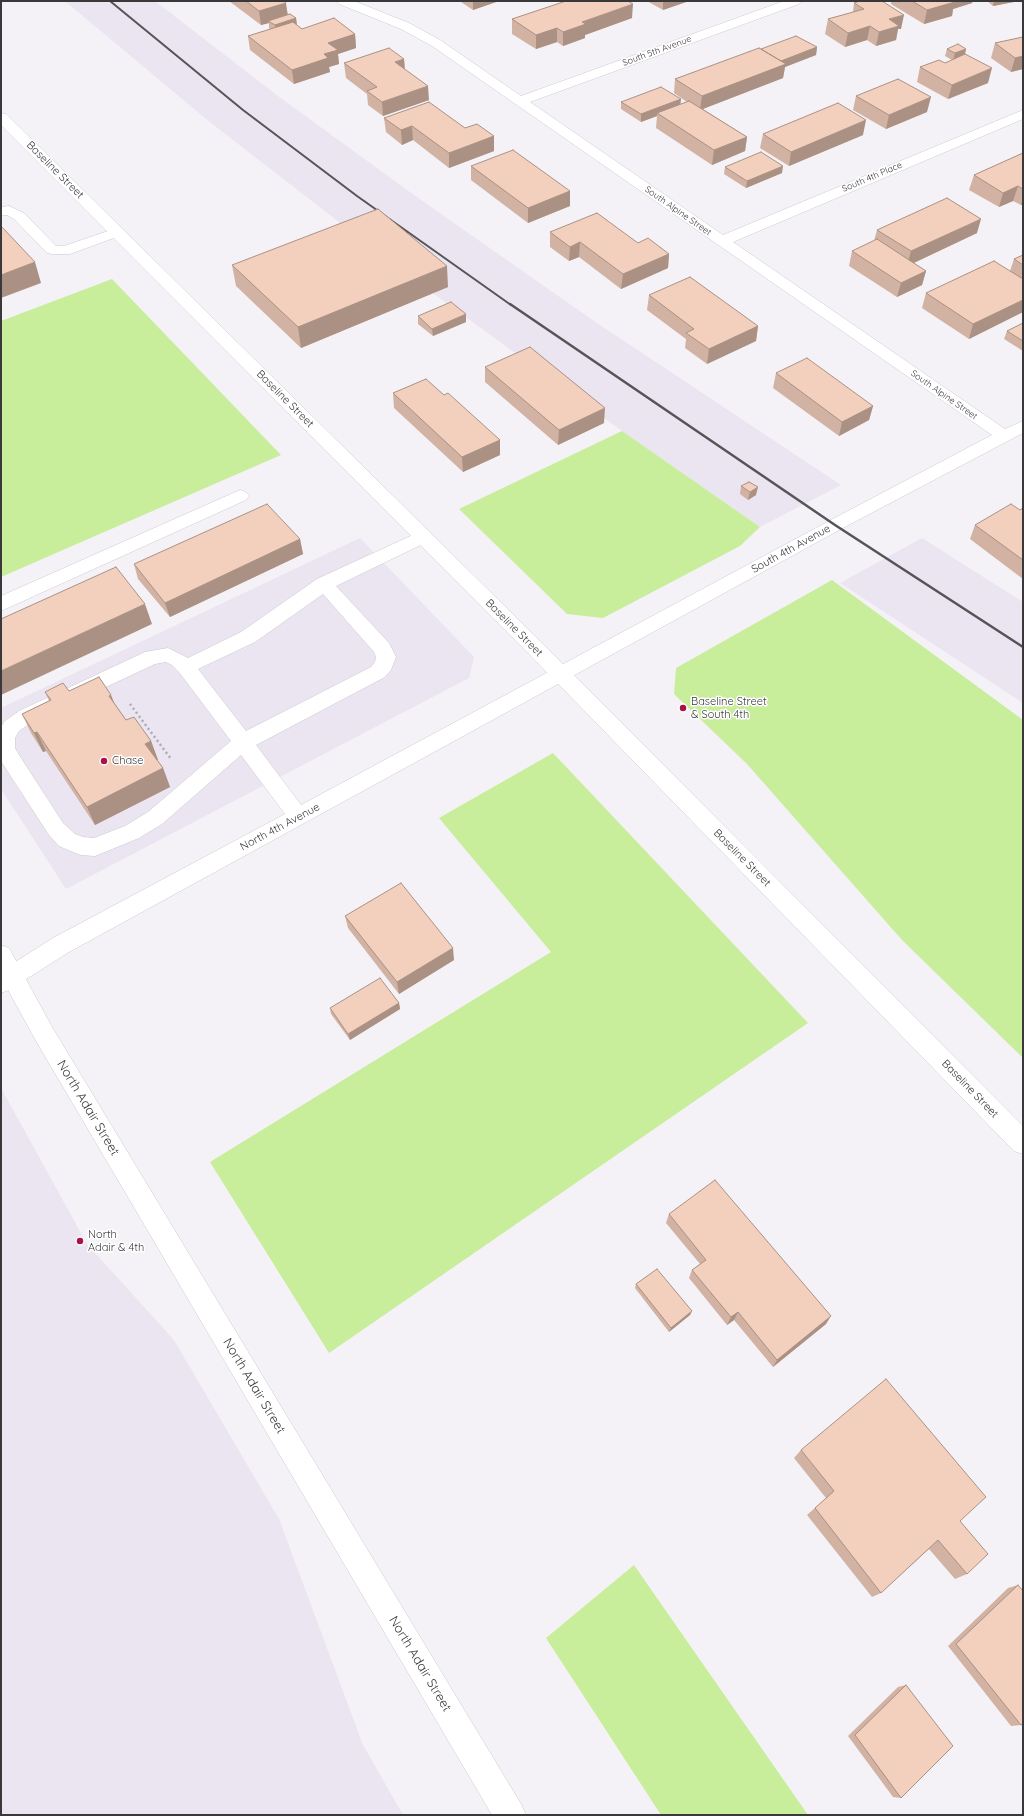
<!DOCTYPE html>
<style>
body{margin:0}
#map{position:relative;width:1024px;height:1816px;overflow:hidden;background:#f4f2f7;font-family:Quicksand,sans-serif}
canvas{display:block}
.frame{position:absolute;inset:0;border:2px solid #39383a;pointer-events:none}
</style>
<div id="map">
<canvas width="1024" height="1816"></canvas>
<div class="frame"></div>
</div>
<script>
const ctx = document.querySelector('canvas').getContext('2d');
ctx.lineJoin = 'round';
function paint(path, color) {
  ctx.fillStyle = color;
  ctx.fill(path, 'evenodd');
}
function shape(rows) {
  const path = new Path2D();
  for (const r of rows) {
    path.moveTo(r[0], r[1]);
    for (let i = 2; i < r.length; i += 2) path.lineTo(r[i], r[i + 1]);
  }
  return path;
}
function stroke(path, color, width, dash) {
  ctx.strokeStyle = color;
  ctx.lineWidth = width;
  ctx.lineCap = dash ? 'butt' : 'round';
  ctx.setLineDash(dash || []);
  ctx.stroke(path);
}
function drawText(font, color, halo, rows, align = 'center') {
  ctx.font = font + ' Quicksand,sans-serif';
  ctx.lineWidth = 3;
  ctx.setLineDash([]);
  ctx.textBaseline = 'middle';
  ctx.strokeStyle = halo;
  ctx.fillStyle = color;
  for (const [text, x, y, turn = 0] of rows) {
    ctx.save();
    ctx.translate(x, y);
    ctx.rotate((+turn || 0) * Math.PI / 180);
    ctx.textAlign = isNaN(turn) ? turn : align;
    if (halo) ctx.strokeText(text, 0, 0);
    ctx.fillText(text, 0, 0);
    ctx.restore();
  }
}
paint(shape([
 [65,1,155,1,278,96,414,195,594,321,841,485,760,527,622,431,393,264,206,119],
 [360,538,474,657,469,678,66,889,1,789,1,708],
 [922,538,1023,602,1023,703,840,583],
 [1,1088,87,1244,174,1340,279,1519,363,1745,403,1815,1,1815]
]), '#eae5f1');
paint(shape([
 [112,279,281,455,1,577,1,321],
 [622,431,760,527,740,546,603,618,567,614,459,509],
 [832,580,1023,720,1023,1058,902,940,747,764,674,694,676,668],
 [553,753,808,1023,329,1353,210,1162,551,952,439,818],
 [634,1565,808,1815,661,1815,546,1638]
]), '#c8ed9b');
const minor = shape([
 [337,1,354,1,409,23,440,40,521,96,784,1,801,1,799,4,530,102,723,235,1023,110,1023,119,733,242,1005,429,1023,421,1023,433,841,529,69,952,9,990,1,993,1,971,53,938,285,814,241,755,162,824,139,838,95,856,81,855,73,852,59,846,49,835,1,761,1,727,5,721,19,711,145,652,168,648,188,658,241,632,317,579,417,533,423,531,429,533,432,537,429,541,336,586,389,643,396,657,391,670,385,677,256,745,301,805,829,521,992,435,432,46,401,29,339,4,337,1],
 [323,594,374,652,376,657,375,662,371,667,246,731,198,669,255,642,323,594],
 [166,662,172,665,179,672,231,741,148,812,125,826,94,838,83,837,75,834,63,823,19,755,15,748,15,738,19,731,33,721,155,664,166,662],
 [9,206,24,213,56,246,64,246,117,228,122,229,124,232,122,235,70,254,52,254,47,253,14,219,7,215,1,215,1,207,9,206],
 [240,490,246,492,249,496,246,500,1,611,1,596,240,490]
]);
const highway = shape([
 [1,113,6,114,543,644,1023,1126,1023,1154,1014,1151,529,654,1,125,1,113],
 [1,945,9,948,52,1027,521,1804,526,1815,492,1815,36,1041,1,977,1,945]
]);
stroke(minor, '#cccacf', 1);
stroke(highway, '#cccacf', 1);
stroke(shape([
 [130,704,171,759]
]), '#aeacb0', 2.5, [2, 3]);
paint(minor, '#fff');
paint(highway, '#fff');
stroke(shape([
 [110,1,243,110,357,196,511,305]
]), '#565457', 2);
stroke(shape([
 [510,304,835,525,1023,647]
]), '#565457', 2.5);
paint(shape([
 [229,1,284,1,288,15,296,18,297,25,302,29,355,34,356,48,338,54,339,64,329,67,330,72,294,84,250,50,248,36,270,29,269,28,269,23,261,25],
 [461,1,499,1,473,10,461,2],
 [647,1,689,1,663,10],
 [891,1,973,1,972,3,953,9,952,16,924,24,891,4],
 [987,1,1019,1,993,6],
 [854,3,901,29,898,29,896,40,876,46,867,40,845,47,825,34,828,19,853,12],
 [632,18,585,35,585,38,563,46,557,42,536,49,512,34,512,19],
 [1023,37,1023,69,1011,72,991,58,995,43],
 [817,47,816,55,785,67,783,78,703,109,747,137,745,151,712,165,656,128,657,116,641,122,621,109,621,102,681,99,680,104,687,102,674,93,675,79,761,49],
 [947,49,966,49,965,55,988,83,948,99,917,82,920,67,945,63,952,60,945,56],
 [404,59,405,69,429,100,383,116,368,105,367,94,346,78,344,63],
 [856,96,927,112,886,129,853,110],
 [384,118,465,128,494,136,494,151,449,168,413,140,402,145,386,132],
 [763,134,863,135,789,166,760,148],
 [1023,153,1023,204,1021,205,1013,201,999,207,969,190,974,175],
 [471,166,570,191,570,206,528,223,471,180],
 [725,167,782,173,746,188,724,174],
 [877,230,977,233,914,263,926,271,922,285,897,297,849,266,852,251,874,241],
 [550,232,638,243,669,254,668,268,621,289,579,257,569,261,550,247],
 [1023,255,1023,312,969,339,922,308,926,293,1010,271,1014,259],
 [232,265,448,287,301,348,236,286],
 [649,295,758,326,756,341,707,364,685,348,686,339,647,310],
 [418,316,466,322,433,336,418,324],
 [1023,323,1023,351,1004,339,1007,331],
 [485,367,604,423,558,445,485,382],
 [776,373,873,406,869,420,839,436,773,388],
 [393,393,444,395,500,440,500,455,463,472,394,408],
 [741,486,756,495,748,500,740,494],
 [1023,508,1023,579,970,539,975,525,1020,510],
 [300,539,303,554,170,617,138,579,134,564],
 [69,691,114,703,126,720,151,741,158,760,157,760,163,768,170,787,95,825,46,751,43,752,31,733,22,714,49,701,45,692],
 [345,916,454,960,399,994,348,928],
 [399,1003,400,1009,350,1040,331,1014,330,1008],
 [669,1214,826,1324,773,1367,734,1320,727,1325,689,1278,692,1270,700,1264,666,1223],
 [636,1284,692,1311,690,1315,669,1332,635,1288],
 [801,1450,960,1521,967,1574,955,1579,929,1549,881,1593,872,1597,807,1515,826,1498,794,1458],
 [1018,1585,1021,1725,1011,1726,948,1646,1008,1588],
 [906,1685,901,1798,893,1797,848,1736,898,1687]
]), '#d1b2a3');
paint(shape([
 [473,1,499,1,473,10],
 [663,1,689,1,663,10],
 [947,1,973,1,972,3,953,9,952,16,924,24,927,10],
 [994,1,1019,1,993,6],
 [286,3,288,17,268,21,269,23,261,25,259,11],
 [633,4,632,18,585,35,585,38,563,46,563,32,582,22],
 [904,15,901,29,898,29,896,40,876,46,879,32,889,19],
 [296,18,297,26,276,33,275,25],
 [870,26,867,40,845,47,848,33],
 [557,28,557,42,536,49,536,35],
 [355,34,356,48,338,54,339,64,329,67,330,72,294,84,292,70,328,43],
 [817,47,816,55,785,67,783,78,700,110,702,96,781,61],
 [966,49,964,56,953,61,955,53],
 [1023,56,1023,69,1011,72,1015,58],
 [404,59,405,74,395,62],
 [992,68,988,83,948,99,952,85],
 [428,86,429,100,383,116,382,102],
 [931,97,927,112,886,129,889,115],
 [681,99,680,107,657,113,657,116,641,122,641,114],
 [866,120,863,135,789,166,791,152],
 [412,126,413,140,402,145,401,130],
 [494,136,494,151,449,168,449,153],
 [747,137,745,151,712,165,714,150],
 [783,166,782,173,746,188,747,181],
 [1018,186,1013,201,999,207,1003,193],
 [570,191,570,206,528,223,528,208],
 [1023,198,1023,204,1021,205],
 [981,219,977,233,907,266,911,251],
 [580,242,579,257,569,261,570,247],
 [669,254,668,268,621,289,623,274],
 [35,262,41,283,1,298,1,275],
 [447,266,448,287,301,348,298,327],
 [926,271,922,285,897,297,901,283],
 [1023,300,1023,312,969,339,973,324],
 [466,314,466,322,433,336,432,329],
 [758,326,756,341,707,364,709,349],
 [873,406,869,420,839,436,842,422],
 [605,408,604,423,558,445,559,430],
 [500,440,500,455,463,472,462,457],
 [758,487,756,495,748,500,750,492],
 [300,539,303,554,170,617,165,603],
 [145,604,152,624,1,695,1,671],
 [111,695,119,715,109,696],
 [37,732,46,751,43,752,34,733],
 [151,741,158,760,152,763,145,744],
 [163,768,170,787,95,825,87,807],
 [453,948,454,960,399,994,397,982],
 [399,1003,400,1009,350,1040,348,1034],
 [692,1311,690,1315,669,1332,671,1328],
 [738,1312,734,1320,727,1325,731,1317],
 [831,1316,826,1324,773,1367,777,1360]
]), '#aa9184');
const building = shape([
 [246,1,284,1,286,3,259,11,246,1],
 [566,1,628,1,633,4,582,22,586,24,563,32,557,28,536,35,512,19,566,1],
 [860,1,882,1,904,15,889,19,899,26,879,32,870,26,848,33,828,19,864,9,854,3,860,1],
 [912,1,954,1,955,2,927,10,912,1],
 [290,14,296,18,275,25,268,21,290,14],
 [334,18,355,34,328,43,338,50,324,54,328,58,292,70,248,36,293,22,302,29,334,18],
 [796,36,817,47,781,61,761,49,796,36],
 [1023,37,1023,56,1015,58,995,43,1023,37],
 [958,44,966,49,955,53,947,49,958,44],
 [389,48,404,59,395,62,428,86,382,102,367,91,377,87,344,63,389,48],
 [759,48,786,64,702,96,675,79,759,48],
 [965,54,992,68,952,85,920,67,939,60,945,63,965,54],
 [898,79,931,97,889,115,856,96,898,79],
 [661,87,681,99,641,114,621,102,661,87],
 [689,101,747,137,714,150,657,113,689,101],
 [429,102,465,128,477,124,494,136,449,153,412,126,401,130,384,118,429,102],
 [838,103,866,120,791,152,763,134,838,103],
 [513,150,570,191,528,208,471,166,513,150],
 [761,152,783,166,747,181,725,167,761,152],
 [1023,153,1023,189,1018,186,1003,193,974,175,1023,153],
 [947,198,981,219,911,251,877,230,947,198],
 [378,209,447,266,298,327,232,265,378,209],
 [597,213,638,243,648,238,669,254,623,274,580,242,570,247,550,232,597,213],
 [1,226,35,262,1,275,1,226],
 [877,239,926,271,901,283,852,251,877,239],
 [1023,255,1023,265,1014,259,1023,255],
 [994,261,1023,279,1023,300,973,324,926,293,994,261],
 [690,277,758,326,709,349,686,333,694,329,649,295,690,277],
 [451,302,466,314,432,329,418,316,451,302],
 [1023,323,1023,341,1007,331,1023,323],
 [530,347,605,408,559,430,485,367,530,347],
 [807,358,873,406,842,422,776,373,807,358],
 [426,379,444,395,448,393,500,440,462,457,393,393,426,379],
 [749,482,758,487,750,492,741,486,749,482],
 [267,504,300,539,165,603,134,564,267,504],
 [1011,504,1020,510,1023,508,1023,560,975,525,1011,504],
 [116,567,145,604,1,671,1,619,116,567],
 [99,677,111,695,109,696,126,720,134,717,151,741,145,744,163,768,87,807,37,732,34,733,22,714,51,700,45,692,63,683,69,691,99,677],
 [401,883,453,948,397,982,345,916,401,883],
 [380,978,399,1003,348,1034,330,1008,380,978],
 [715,1180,831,1316,777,1360,738,1312,731,1317,692,1270,706,1260,669,1214,715,1180],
 [657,1269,692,1311,671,1328,636,1284,657,1269],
 [886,1379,986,1497,960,1521,988,1554,967,1574,938,1540,881,1593,815,1508,834,1491,801,1450,886,1379],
 [1018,1585,1023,1591,1023,1724,1021,1725,956,1644,1018,1585],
 [906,1685,953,1746,901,1798,855,1735,906,1685]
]);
paint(building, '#f3cfbd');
stroke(building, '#aa9184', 1);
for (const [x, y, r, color] of [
 [683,708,4,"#a81244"],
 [104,761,4,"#a81244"],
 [80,1241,4,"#a81244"]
]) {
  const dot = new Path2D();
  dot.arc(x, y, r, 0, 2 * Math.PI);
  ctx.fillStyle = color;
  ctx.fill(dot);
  stroke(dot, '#fff', 1.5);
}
drawText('9px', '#39383a', '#fff', [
 ["South 5th Avenue",657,51,-20],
 ["South 4th Place",872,177,-23],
 ["South Alpine Street",678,211,35],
 ["South Alpine Street",944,395,35]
]);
drawText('11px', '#39383a', '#fff', [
 ["Baseline Street",55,170,45],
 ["Baseline Street",285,399,45],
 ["South 4th Avenue",791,549,-29],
 ["Baseline Street",514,628,45],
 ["North 4th Avenue",280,827,-28],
 ["Baseline Street",742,858,45],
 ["Baseline Street",970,1089,46]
]);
drawText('11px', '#39383a', '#fff', [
 ["Baseline Street",691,702],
 ["& South 4th",691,715],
 ["Chase",112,761],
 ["North",88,1235],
 ["Adair & 4th",88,1248]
], 'left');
drawText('13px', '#39383a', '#fff', [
 ["North Adair Street",88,1108,59],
 ["North Adair Street",254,1386,59],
 ["North Adair Street",420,1664,59]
]);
</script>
